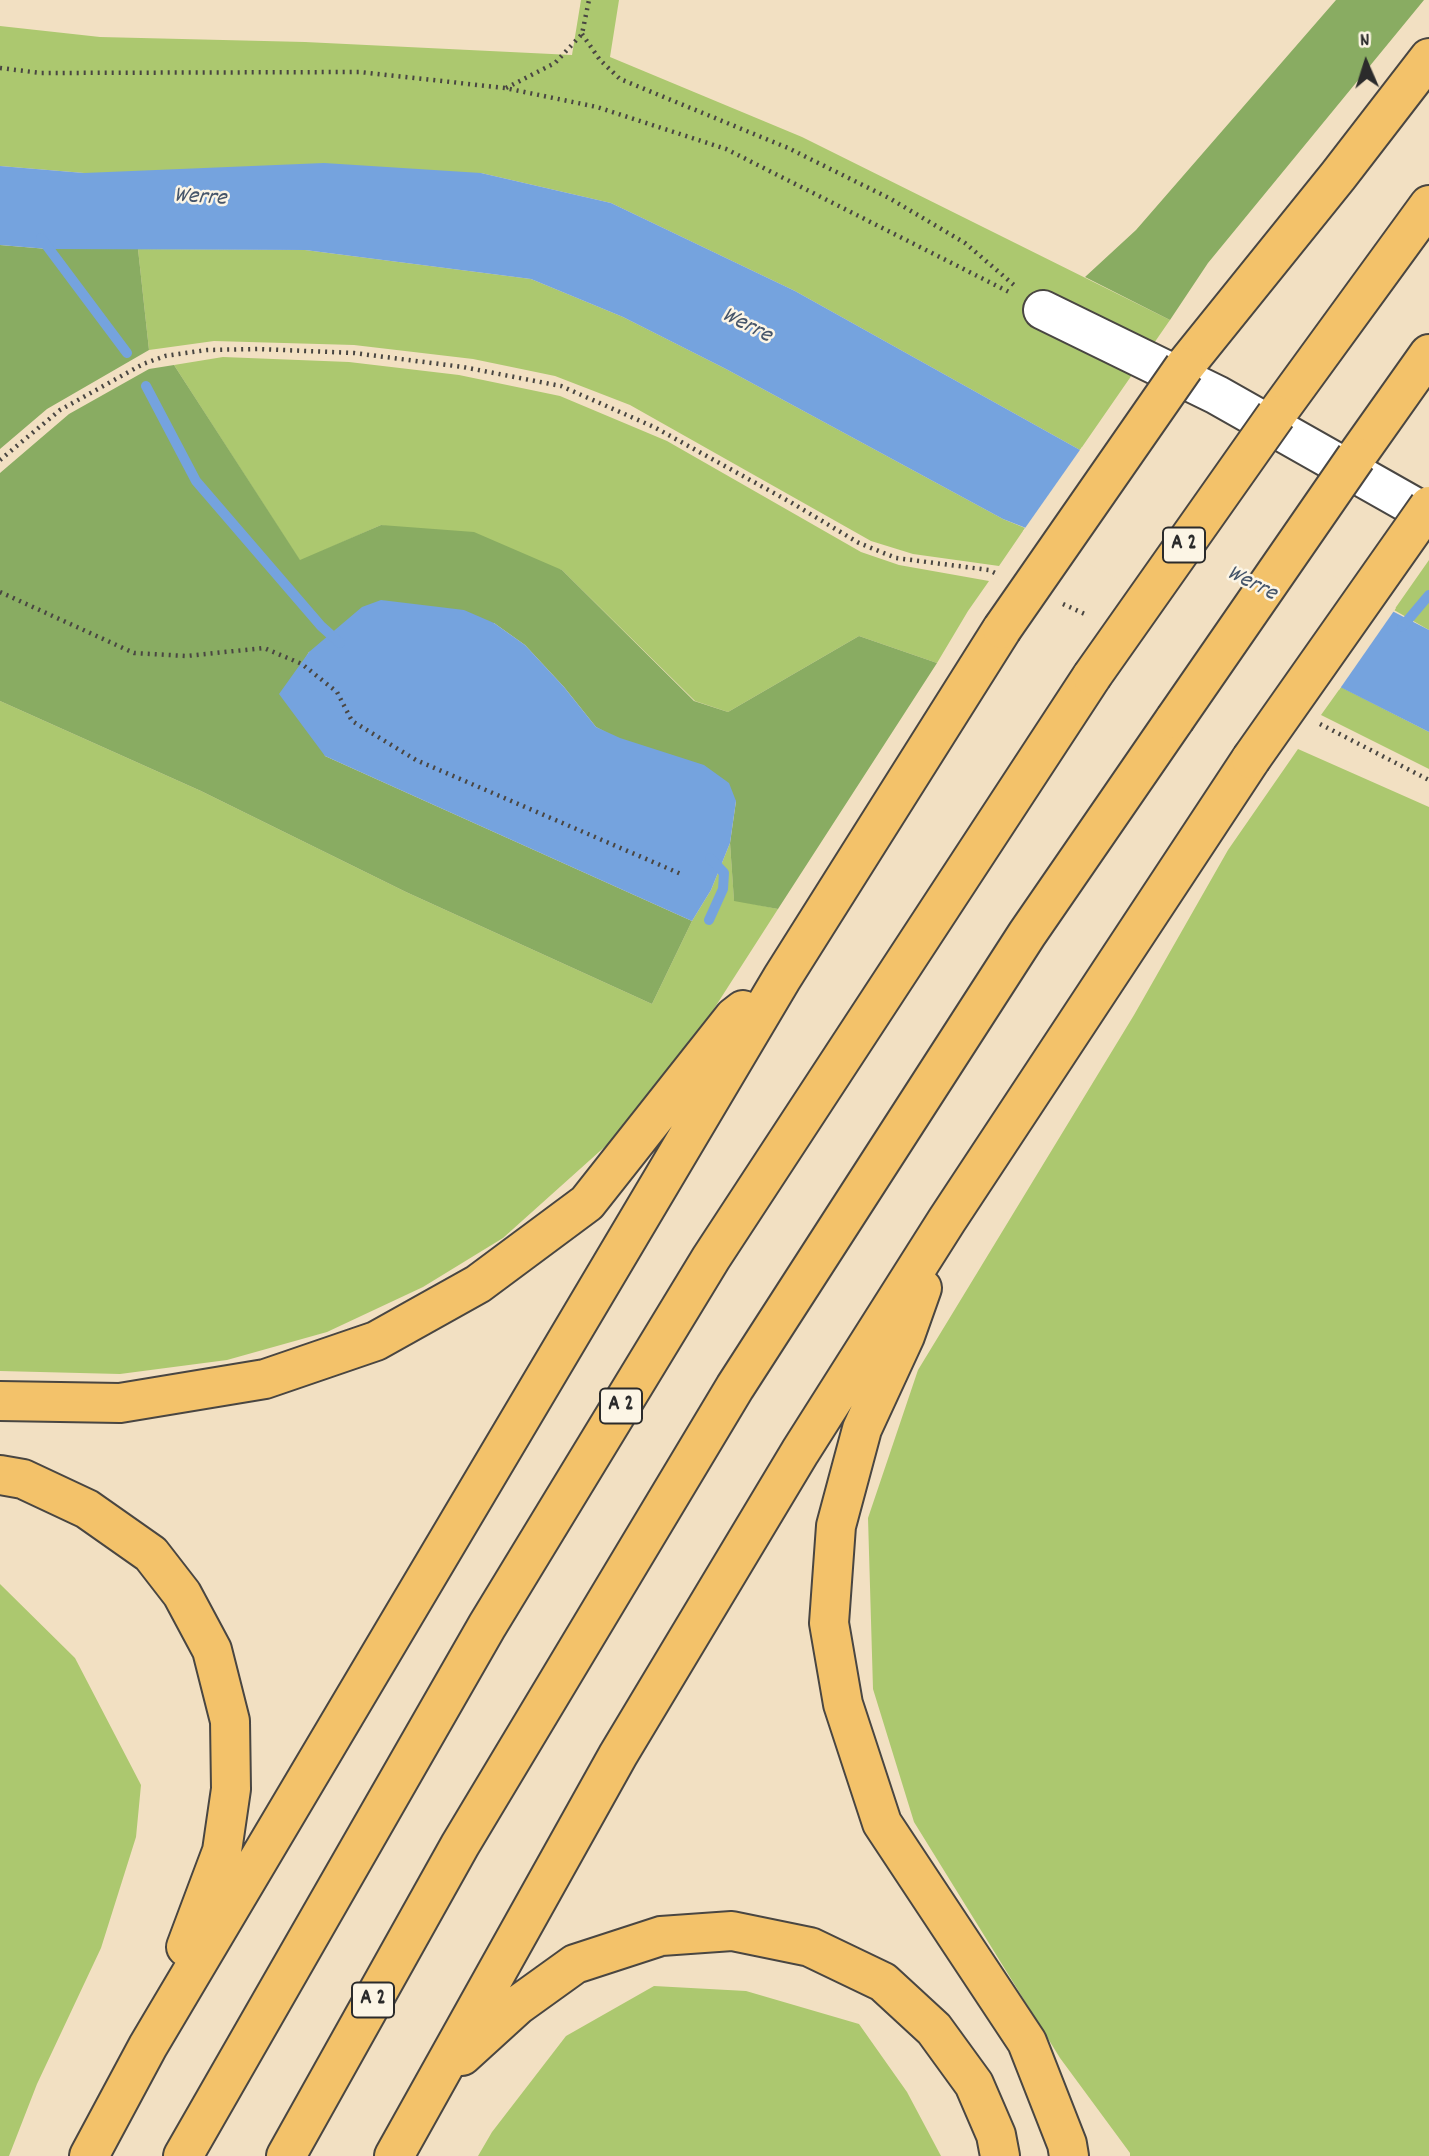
<!DOCTYPE html>
<style>
body{margin:0}
#map{position:relative;width:1429px;height:2156px;overflow:hidden;background:#f2e0c2;font-family:Dekko,sans-serif}
canvas{display:block}
.north{position:absolute;left:1331px;top:28px;width:70px;height:70px;-webkit-text-stroke:5px #fcf5e5;paint-order:stroke;rotate:357deg;font-size:19px;font-weight:700;line-height:28px;text-align:center;color:#2b2b2b}
.north::after{content:'';display:block;margin:auto;width:24px;height:32px;background:#2b2b2b;clip-path:polygon(50% 0,100% 100%,50% 72%,0 100%)}
</style>
<div id="map">
<canvas width="1429" height="2156"></canvas>
<div class="north">N</div>
</div>
<script>
const ctx = document.querySelector('canvas').getContext('2d');
ctx.lineJoin = 'round';
function paint(path, color) {
  ctx.fillStyle = color;
  ctx.fill(path, 'evenodd');
}
function shape(rows) {
  const path = new Path2D();
  for (const r of rows) {
    path.moveTo(r[0], r[1]);
    for (let i = 2; i < r.length; i += 2) path.lineTo(r[i], r[i + 1]);
  }
  return path;
}
function stroke(path, color, width, dash) {
  ctx.strokeStyle = color;
  ctx.lineWidth = width;
  ctx.lineCap = dash ? 'butt' : 'round';
  ctx.setLineDash(dash || []);
  ctx.stroke(path);
}
function drawText(font, color, halo, rows, align = 'center') {
  ctx.font = font + ' Dekko,sans-serif';
  ctx.lineWidth = 5;
  ctx.setLineDash([]);
  ctx.textBaseline = 'middle';
  ctx.strokeStyle = halo;
  ctx.fillStyle = color;
  for (const [text, x, y, turn = 0] of rows) {
    ctx.save();
    ctx.translate(x, y);
    ctx.rotate((+turn || 0) * Math.PI / 180);
    ctx.textAlign = isNaN(turn) ? turn : align;
    if (halo) ctx.strokeText(text, 0, 0);
    ctx.fillText(text, 0, 0);
    ctx.restore();
  }
}
paint(shape([
 [581,0,619,0,610,57,802,137,1170,320,1080,450,795,291,611,203,481,173,84,173,0,166,0,26,100,37,305,42,572,55],
 [138,249,305,250,531,279,623,317,726,369,1003,519,1025,528,999,566,913,554,871,541,630,405,555,376,473,359,354,345,214,341,149,350],
 [223,357,349,362,459,375,560,396,667,441,861,552,899,565,989,581,968,611,937,663,859,636,728,712,695,701,562,570,381,525,300,561,174,365],
 [1429,560,1429,630,1394,610],
 [1341,687,1429,732,1429,769,1321,715],
 [0,701,201,791,406,892,652,1004,692,921,711,890,730,843,734,900,778,909,692,1043,609,1143,503,1238,423,1287,327,1332,227,1360,120,1374,0,1371],
 [1298,749,1429,807,1429,2156,1130,2156,1130,2153,1060,2058,914,1822,873,1689,868,1518,918,1370,1134,1015,1228,850],
 [0,1584,75,1658,141,1785,136,1837,101,1948,37,2084,9,2156,0,2156],
 [654,1986,746,1991,859,2024,907,2092,941,2156,478,2156,492,2132,566,2036]
]), '#acc86f');
paint(shape([
 [1336,0,1424,0,1208,263,1170,320,1085,277,1136,230],
 [0,245,48,249,138,249,149,350,47,409,0,449],
 [174,365,300,560,381,525,474,532,562,570,694,701,728,712,859,636,937,663,778,909,734,901,730,843,736,801,596,727,564,687,525,645,494,623,309,652,302,664,325,756,692,921,652,1004,406,892,201,791,0,701,0,473,69,414,149,369]
]), '#89ac62');
paint(shape([
 [324,163,481,173,611,203,795,291,1080,450,1429,630,1429,732,1026,528,1003,519,726,369,623,317,531,279,305,250,48,249,0,245,0,166,84,173],
 [381,600,464,610,494,623,525,645,564,687,596,727,620,738,704,765,729,783,736,801,730,843,711,890,692,921,325,756,279,694,309,652,362,607]
]), '#75a3de');
paint(shape([
 [1082,447,1396,608,1339,690,1023,531]
]), '#f2e0c2');
stroke(shape([
 [41,238,127,353],
 [146,386,196,481,321,626,340,643],
 [1402,627,1429,595],
 [709,920,723,889,724,873,710,858]
]), '#75a3de', 10);
const street = shape([
 [1043,310,1217,395,1429,515]
]);
const highway = shape([
 [1184,367,1338,176,1429,58],
 [1276,415,1429,205],
 [1356,457,1429,354],
 [922,1288,905,1336,862,1429,836,1526,829,1623,843,1704,882,1823,1027,2042,1067,2144,1069,2156],
 [0,1401,120,1403,265,1379,376,1341,478,1284,587,1203,734,1017,743,1010],
 [0,1475,23,1479,87,1509,151,1554,182,1594,212,1650,230,1721,231,1789,222,1851,186,1947],
 [462,2056,518,2005,575,1964,661,1936,732,1931,810,1947,883,1982,934,2029,974,2084,996,2135,1000,2156],
 [89,2156,148,2046,782,978,1002,629],
 [183,2156,487,1626,711,1258,1092,676],
 [286,2156,460,1845,735,1387,1027,934,1175,719],
 [394,2156,618,1755,800,1452,947,1220,1251,759]
]);
stroke(street, '#494642', 42);
stroke(highway, '#494642', 42);
stroke(shape([
 [582,34,600,60,620,79,788,148,889,198,965,243,1014,285],
 [0,68,41,73,360,72,505,88,597,107,726,149,1011,293],
 [506,88,555,63,582,34,589,0],
 [0,460,60,410,143,364,165,356,207,350,259,349,354,353,463,367,561,386,654,427,792,503,859,543,896,558,989,570,995,573],
 [0,592,134,653,186,656,264,648,302,664,337,692,352,721,416,760,681,874],
 [1063,604,1087,615],
 [1320,724,1429,780]
]), '#494642', 4.5, [2, 5]);
stroke(street, '#fff', 38);
stroke(highway, '#f3c26a', 38);
const highwayBridge = shape([
 [1002,629,1184,367],
 [1092,676,1276,415],
 [1175,719,1356,457],
 [1251,759,1429,506]
]);
stroke(highwayBridge, '#494642', 42, []);
stroke(highwayBridge, '#f3c26a', 38);
for (const [x, y, w] of [
 [1184,545,42],
 [621,1406,42],
 [373,2000,42]
]) {
  const box = new Path2D();
  box.roundRect(x - w / 2, y - 17.5, w, 35, 5);
  ctx.fillStyle = '#fcf5e5';
  ctx.fill(box);
  stroke(box, '#2b2b2b', 2);
}
drawText('bold 21px', '#2b2b2b', null, [
 ["A 2",1184,545],
 ["A 2",621,1406],
 ["A 2",373,2000]
]);
drawText('italic 24px', '#45556a', '#fcf5e5', [
 ["Werre",200,199,4],
 ["Werre",746,327,27],
 ["Werre",1251,585,27]
]);
</script>
